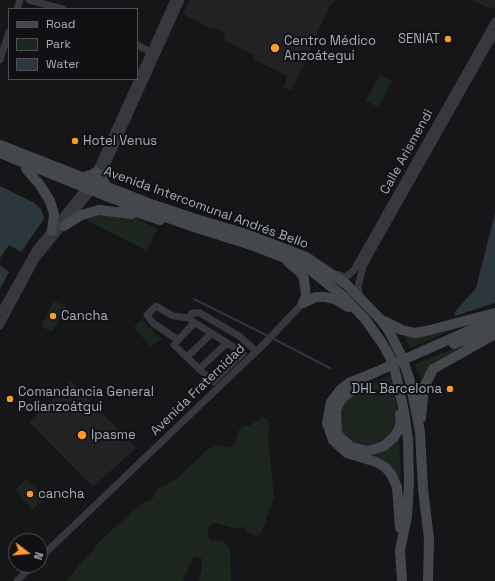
<!DOCTYPE html>
<meta charset="utf-8">
<style>
body{margin:0}
#map{position:relative;width:495px;height:581px;overflow:hidden;background:#161618;font-family:"Space Grotesk",sans-serif}
canvas{display:block}
.legend{position:absolute;left:8px;top:8px;width:130px;height:72px;box-sizing:border-box;background:#111113;border:1px solid #4d5055;margin:0;padding:5px 7px;list-style:none;font-size:12px;color:#a7afb9}
.legend li{display:flex;align-items:center;gap:8px;height:20px}
.legend b{width:20px;border:1px solid #4d5055}
.north{position:absolute;left:8px;top:533px;width:40px;height:40px;box-sizing:border-box;background:#111113;border:1px solid #4d5055;border-radius:50%;rotate:106deg;font-size:11px;font-weight:700;line-height:16px;text-align:center;color:#a7afb9}
.north::after{content:'';display:block;margin:auto;width:14px;height:18px;background:#fb9b2a;clip-path:polygon(50% 0,100% 100%,50% 72%,0 100%)}
</style>
<div id="map">
<canvas width="495" height="581"></canvas>
<ul class="legend">
<li><b style="height:5px;background:#44484d"></b>Road</li>
<li><b style="height:11px;background:#1d261e"></b>Park</li>
<li><b style="height:11px;background:#2b373c"></b>Water</li>
</ul>
<div class="north">N</div>
</div>
<script>
const ctx = document.querySelector('canvas').getContext('2d');
ctx.lineJoin = 'round';
function paint(path, color) {
  ctx.fillStyle = color;
  ctx.fill(path, 'evenodd');
}
function shape(rows) {
  const path = new Path2D();
  for (const r of rows) {
    path.moveTo(r[0], r[1]);
    for (let i = 2; i < r.length; i += 2) path.lineTo(r[i], r[i + 1]);
  }
  return path;
}
function stroke(path, color, width, dash) {
  ctx.strokeStyle = color;
  ctx.lineWidth = width;
  ctx.lineCap = dash ? 'butt' : 'round';
  ctx.setLineDash(dash || []);
  ctx.stroke(path);
}
function drawText(font, color, halo, rows, align = 'center') {
  ctx.font = font + ' "Space Grotesk",sans-serif';
  ctx.lineWidth = 4;
  ctx.setLineDash([]);
  ctx.textBaseline = 'middle';
  ctx.strokeStyle = halo;
  ctx.fillStyle = color;
  for (const [text, x, y, turn = 0] of rows) {
    ctx.save();
    ctx.translate(x, y);
    ctx.rotate((+turn || 0) * Math.PI / 180);
    ctx.textAlign = isNaN(turn) ? turn : align;
    if (halo) ctx.strokeText(text, 0, 0);
    ctx.fillText(text, 0, 0);
    ctx.restore();
  }
}
paint(shape([
 [189,0,335,0,330,5,292,90,283,87,288,76,252,59,254,55,225,41,224,33,215,28,212,29,183,14],
 [470,0,495,0,495,6,493,9],
 [71,381,136,448,93,487,29,422]
]), '#222225');
paint(shape([
 [379,75,392,81,378,107,366,101],
 [99,212,129,215,158,229,146,250,82,218],
 [54,301,66,307,52,332,41,326],
 [142,320,161,339,151,347,134,327],
 [470,323,410,348,404,335],
 [470,342,435,361,421,380,414,365],
 [391,375,397,406,397,420,392,431,384,440,375,444,364,446,352,443,342,434,340,405,355,390],
 [263,417,268,420,269,426,268,439,274,497,262,531,258,536,252,535,243,527,233,528,216,523,210,524,208,530,208,536,211,541,222,541,227,544,230,550,231,581,199,581,202,566,202,559,197,556,192,559,183,581,66,581,102,539,141,504,152,499,158,489,179,477,208,449,219,445,230,448,234,445,239,430,243,426,249,426],
 [399,439,401,481,388,463,371,455,387,449],
 [26,479,45,498,32,510,16,489]
]), '#1d261e');
paint(shape([
 [0,186,33,202,41,209,44,219,21,252,9,245,0,258],
 [495,213,495,303,455,316,454,313,476,288],
 [0,265,9,272,0,289]
]), '#2b373c');
stroke(shape([
 [194,299,268,336],
 [272,338,330,368]
]), '#2b373c', 2);
stroke(shape([
 [29,0,63,9],
 [17,9,20,0],
 [137,45,151,52],
 [0,60,9,32],
 [94,176,174,0],
 [100,179,181,0],
 [336,274,346,277,354,270,495,21],
 [360,298,358,287,363,266,495,33],
 [0,313,36,249,88,185],
 [189,318,173,316,156,306,147,315,153,323,178,340,174,345,213,382,243,353,192,321,189,318,192,313,200,313,239,336,256,351],
 [0,326,36,259,95,187],
 [178,340,194,323],
 [187,357,211,334],
 [199,369,227,343],
 [40,558,263,345,303,303],
 [17,581,33,565]
]), '#36383d', 7);
stroke(shape([
 [26,169,40,185,50,201,54,214,52,231],
 [102,175,101,180,105,183],
 [87,176,92,175,96,172],
 [124,208,160,220],
 [196,219,246,234,306,257,346,284,381,320,389,331,402,357,410,381,420,432,423,489,429,539,428,581],
 [64,226,81,215,99,210,132,214],
 [194,227,251,245,304,265,343,296,365,319,382,343,390,357,395,371,404,411,408,439,409,482,407,516,400,550,402,581],
 [288,262,301,273,304,279,306,296,303,303],
 [303,303,316,297,325,297,337,300,348,307],
 [384,321,402,330,415,333,426,331,495,313],
 [454,344,495,328],
 [423,351,495,319],
 [376,372,349,383,341,389,331,402,327,423,333,440,347,453,376,462,385,467,391,474,397,487,400,528],
 [358,386,341,399,336,410,337,433,341,438,351,447,368,451,384,446,394,437,399,429,401,421,400,414],
 [421,418,424,387,433,369,495,334]
]), '#44484d', 10);
stroke(shape([
 [0,145,148,203,196,219],
 [0,153,111,198,194,227],
 [376,372,423,351]
]), '#44484d', 10);
for (const [x, y, r, color] of [
 [448,39,4,"#fb9b2a"],
 [275,48,5,"#fb9b2a"],
 [75,141,4,"#fb9b2a"],
 [53,316,4,"#fb9b2a"],
 [450,389,4,"#fb9b2a"],
 [10,399,4,"#fb9b2a"],
 [82,435,5,"#fb9b2a"],
 [30,494,4,"#fb9b2a"]
]) {
  const dot = new Path2D();
  dot.arc(x, y, r, 0, 2 * Math.PI);
  ctx.fillStyle = color;
  ctx.fill(dot);
  stroke(dot, '#111113', 1.5);
}
drawText('13px', '#a7afb9', '#111113', [
 ["SENIAT",440,39,"right"],
 ["Centro Médico",284,41],
 ["Anzoátegui",284,56],
 ["Hotel Venus",83,141],
 ["Cancha",61,316],
 ["DHL Barcelona",442,389,"right"],
 ["Comandancia General",18,392],
 ["Polianzoátgui",18,407],
 ["Ipasme",91,435],
 ["cancha",38,494]
], 'left');
drawText('13px', '#a7afb9', '#111113', [
 ["Calle Arismendi",407,152,-61],
 ["Avenida Intercomunal Andrés Bello",206,208,20],
 ["Avenida Fraternidad",198,390,-44]
]);
</script>
